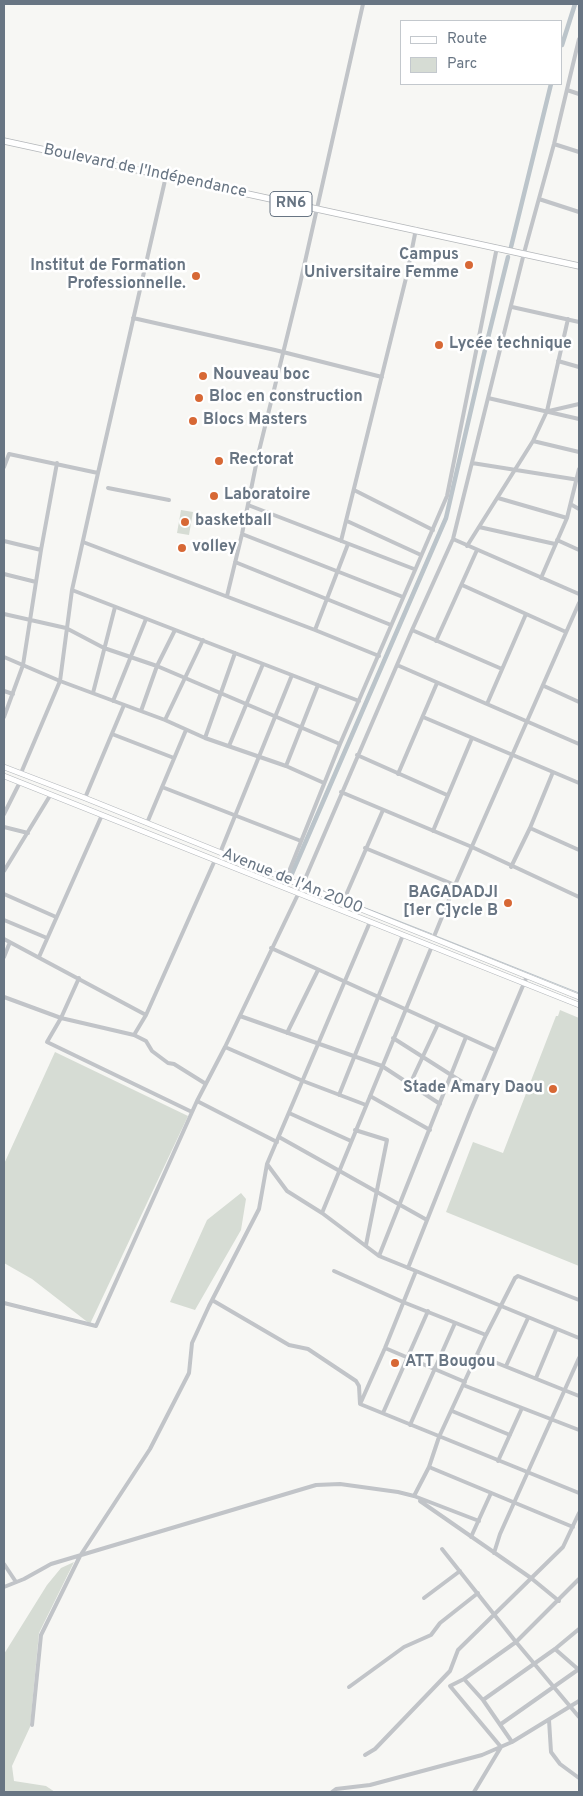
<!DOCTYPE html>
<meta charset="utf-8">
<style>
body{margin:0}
#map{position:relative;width:583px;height:1796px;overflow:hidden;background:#f7f7f4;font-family:Overpass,sans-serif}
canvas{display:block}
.frame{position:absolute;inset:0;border:5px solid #687583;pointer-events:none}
.legend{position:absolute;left:400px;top:20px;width:162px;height:65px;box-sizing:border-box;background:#fff;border:1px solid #c3c8cd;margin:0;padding:6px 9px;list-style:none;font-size:15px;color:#687583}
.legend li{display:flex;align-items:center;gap:10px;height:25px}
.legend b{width:25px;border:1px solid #c3c8cd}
</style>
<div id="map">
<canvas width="583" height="1796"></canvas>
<div class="frame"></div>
<ul class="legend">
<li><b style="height:6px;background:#fff"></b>Route</li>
<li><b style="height:14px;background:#d6dcd4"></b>Parc</li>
</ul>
</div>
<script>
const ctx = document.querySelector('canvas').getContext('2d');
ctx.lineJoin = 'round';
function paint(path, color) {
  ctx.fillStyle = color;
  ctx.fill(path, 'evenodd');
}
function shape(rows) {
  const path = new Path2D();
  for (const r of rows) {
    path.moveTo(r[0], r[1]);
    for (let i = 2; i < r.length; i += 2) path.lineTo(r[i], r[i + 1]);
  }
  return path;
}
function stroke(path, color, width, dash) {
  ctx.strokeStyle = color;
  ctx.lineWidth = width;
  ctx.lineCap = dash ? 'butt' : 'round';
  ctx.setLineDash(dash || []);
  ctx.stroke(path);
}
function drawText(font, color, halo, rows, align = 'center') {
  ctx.font = font + ' Overpass,sans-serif';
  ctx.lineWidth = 5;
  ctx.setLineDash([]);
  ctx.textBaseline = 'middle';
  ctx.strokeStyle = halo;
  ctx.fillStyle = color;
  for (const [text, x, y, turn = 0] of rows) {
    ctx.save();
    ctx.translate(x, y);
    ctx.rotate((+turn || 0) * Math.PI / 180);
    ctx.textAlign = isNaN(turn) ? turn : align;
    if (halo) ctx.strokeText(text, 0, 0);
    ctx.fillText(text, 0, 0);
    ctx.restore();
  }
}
paint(shape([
 [181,510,193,512,189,535,177,533],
 [560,1010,579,1018,579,1266,446,1212,473,1142,503,1153,556,1016,558,1016],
 [55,1052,188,1116,90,1324,32,1279,4,1263,4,1164],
 [241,1193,246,1199,241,1230,195,1310,170,1302,207,1220],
 [74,1562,39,1633,30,1727,12,1766,14,1781,46,1786,55,1792,4,1792,4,1654,47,1585,61,1568]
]), '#d6dcd4');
stroke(shape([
 [290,878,342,898],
 [345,900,432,934],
 [436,936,579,993]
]), '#bbc4ca', 1);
stroke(shape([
 [562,45,575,4],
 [511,247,551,84],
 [290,878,446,518,483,358,508,257]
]), '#bbc4ca', 4.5);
const major = shape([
 [4,767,85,798,579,997],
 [4,776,579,1005]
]);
const highway = shape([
 [4,141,579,266]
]);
stroke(major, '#b4b8bc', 6);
stroke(highway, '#b4b7ba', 7);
stroke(shape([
 [567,90,579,94],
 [554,144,579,152],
 [539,199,579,212],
 [512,307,579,322],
 [133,318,275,350,382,377],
 [558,361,579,367],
 [488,398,579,419],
 [549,411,579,404],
 [533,441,579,452],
 [472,463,579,480],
 [4,467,9,454,98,473],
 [108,488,169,500],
 [354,490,433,530],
 [498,498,567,518],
 [248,505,414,569],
 [572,505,579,509],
 [347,521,421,555],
 [479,527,555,544],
 [242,534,403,597],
 [453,539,579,594],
 [557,540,579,550],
 [4,541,41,550],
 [341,541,407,274,416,229],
 [83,542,315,630,379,656],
 [467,546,533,441,547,411,568,319],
 [235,562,391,625],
 [4,574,36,582],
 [541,578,567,518,579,469],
 [462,585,566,632],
 [72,590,359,701],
 [227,596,242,534,258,455,300,284,363,4],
 [4,614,66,628,104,648,157,666,340,744],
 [315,630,348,544],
 [412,630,502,669],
 [436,641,477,550],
 [4,657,60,681,165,720,205,738,286,766,324,783],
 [397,665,579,744],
 [544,686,579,702],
 [4,691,13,694],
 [93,693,115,607],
 [113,701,146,619],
 [487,704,526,614],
 [141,711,157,666,175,630],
 [4,717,23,665,41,550,57,463],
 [423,717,579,783],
 [165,720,203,640],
 [112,734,174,758],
 [205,738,235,653],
 [229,746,263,664],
 [357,755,447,795],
 [286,766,318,685],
 [21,773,60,681,72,590,98,473,166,176],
 [398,774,437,683],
 [162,787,301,841],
 [341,792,472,847,579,897],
 [85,798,124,705],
 [4,814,20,782],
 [147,823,186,730],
 [4,827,28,833],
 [530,828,579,850],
 [433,831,472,738],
 [365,848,455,885],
 [220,853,292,675],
 [511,867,530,828,553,772],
 [4,871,51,794],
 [286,879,340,744,447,496,497,247],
 [4,894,56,917],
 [343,902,383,810],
 [4,920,47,938],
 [4,939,146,1015],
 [433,939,455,885,579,603],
 [271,948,495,1050],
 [4,957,10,942],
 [39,957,102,815],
 [79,978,61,1018,47,1042,192,1112],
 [4,997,61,1018,134,1035,146,1041,152,1051,168,1063,174,1064,206,1084],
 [240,1016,382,1066,440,1104],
 [287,1033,318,970],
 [134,1035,146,1015,215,860],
 [393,1038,478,1092],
 [225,1047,303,1081,366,1105],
 [410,1084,438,1024],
 [339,1095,403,935],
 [370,1096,430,1130],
 [197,1101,277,1142],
 [289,1113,351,1141],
 [355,1130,387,1140,366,1245],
 [279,1137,427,1220],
 [267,1164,287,1191,322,1213,379,1256,416,1271],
 [322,1213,432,946],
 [379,1256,466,1037],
 [408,1268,470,1112,527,976],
 [334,1271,403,1302,486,1335],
 [212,1300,289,1345,308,1349,356,1381,359,1386,360,1404,579,1493],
 [4,1303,96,1326,197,1101,225,1047,302,886,412,630,453,539,524,253,554,144,579,39],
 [385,1348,465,1382],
 [477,1355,579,1396],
 [506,1366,528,1318],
 [536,1378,556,1330],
 [463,1385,579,1430],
 [361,1402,385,1348,416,1271,579,1338],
 [452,1411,510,1435],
 [383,1413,428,1311],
 [410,1425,455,1323],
 [498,1461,522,1408],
 [429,1467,573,1527],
 [414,1496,429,1467,439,1437,486,1335,515,1278,518,1276,579,1300],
 [420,1501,531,1578,559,1601],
 [471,1537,491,1493],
 [442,1549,516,1642,579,1717],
 [494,1553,500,1534,579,1358],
 [4,1564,16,1582],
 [4,1587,24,1579,51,1564,316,1485,340,1484,398,1492,414,1496,479,1521],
 [424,1598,460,1571],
 [555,1649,579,1670],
 [464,1679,483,1700,512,1742],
 [349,1687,404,1647,431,1635,440,1623,478,1593],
 [483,1700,555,1649,579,1629],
 [549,1720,551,1752,560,1764,579,1778],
 [501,1724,579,1669],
 [32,1725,41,1635,80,1556,150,1449,189,1373,192,1343,209,1306,259,1209,267,1164,370,922],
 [365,1755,375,1749,450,1671,458,1650,563,1547,579,1513],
 [332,1792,336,1789,370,1785,482,1755,512,1742,579,1701],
 [474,1792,501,1747,450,1686,464,1679,516,1642,579,1579]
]), '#c1c4c8', 4);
stroke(major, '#fff', 5);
stroke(highway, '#fff', 5.5);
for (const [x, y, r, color] of [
 [469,265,5,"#d76835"],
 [196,276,5,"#d76835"],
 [439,345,5,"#d76835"],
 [203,376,5,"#d76835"],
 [199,398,5,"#d76835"],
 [193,421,5,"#d76835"],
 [219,461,5,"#d76835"],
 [214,496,5,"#d76835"],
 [185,522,5,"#d76835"],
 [182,548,5,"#d76835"],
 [508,903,5,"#d76835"],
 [553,1089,5,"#d76835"],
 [395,1363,5,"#d76835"]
]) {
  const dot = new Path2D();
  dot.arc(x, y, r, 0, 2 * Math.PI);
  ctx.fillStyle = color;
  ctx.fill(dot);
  stroke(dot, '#fff', 2);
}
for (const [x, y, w] of [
 [291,204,42]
]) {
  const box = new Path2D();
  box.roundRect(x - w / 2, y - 12.5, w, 25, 4);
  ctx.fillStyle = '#fff';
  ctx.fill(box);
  stroke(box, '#687583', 1);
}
drawText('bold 15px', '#687583', null, [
 ["RN6",291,204]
]);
drawText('16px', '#687583', '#fff', [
 ["Boulevard de l'Indépendance",145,172,12],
 ["Avenue de l'An 2000",292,882,22]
]);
drawText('bold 16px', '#687583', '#fff', [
 ["Campus",459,256,"right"],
 ["Universitaire Femme",459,274,"right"],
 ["Institut de Formation",186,267,"right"],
 ["Professionnelle.",186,285,"right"],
 ["Lycée technique",449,345],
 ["Nouveau boc",213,376],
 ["Bloc en construction",209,398],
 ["Blocs Masters",203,421],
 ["Rectorat",229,461],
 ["Laboratoire",224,496],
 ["basketball",195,522],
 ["volley",192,548],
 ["BAGADADJI",498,894,"right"],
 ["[1er C]ycle B",498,912,"right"],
 ["Stade Amary Daou",543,1089,"right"],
 ["ATT Bougou",405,1363]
], 'left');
</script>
